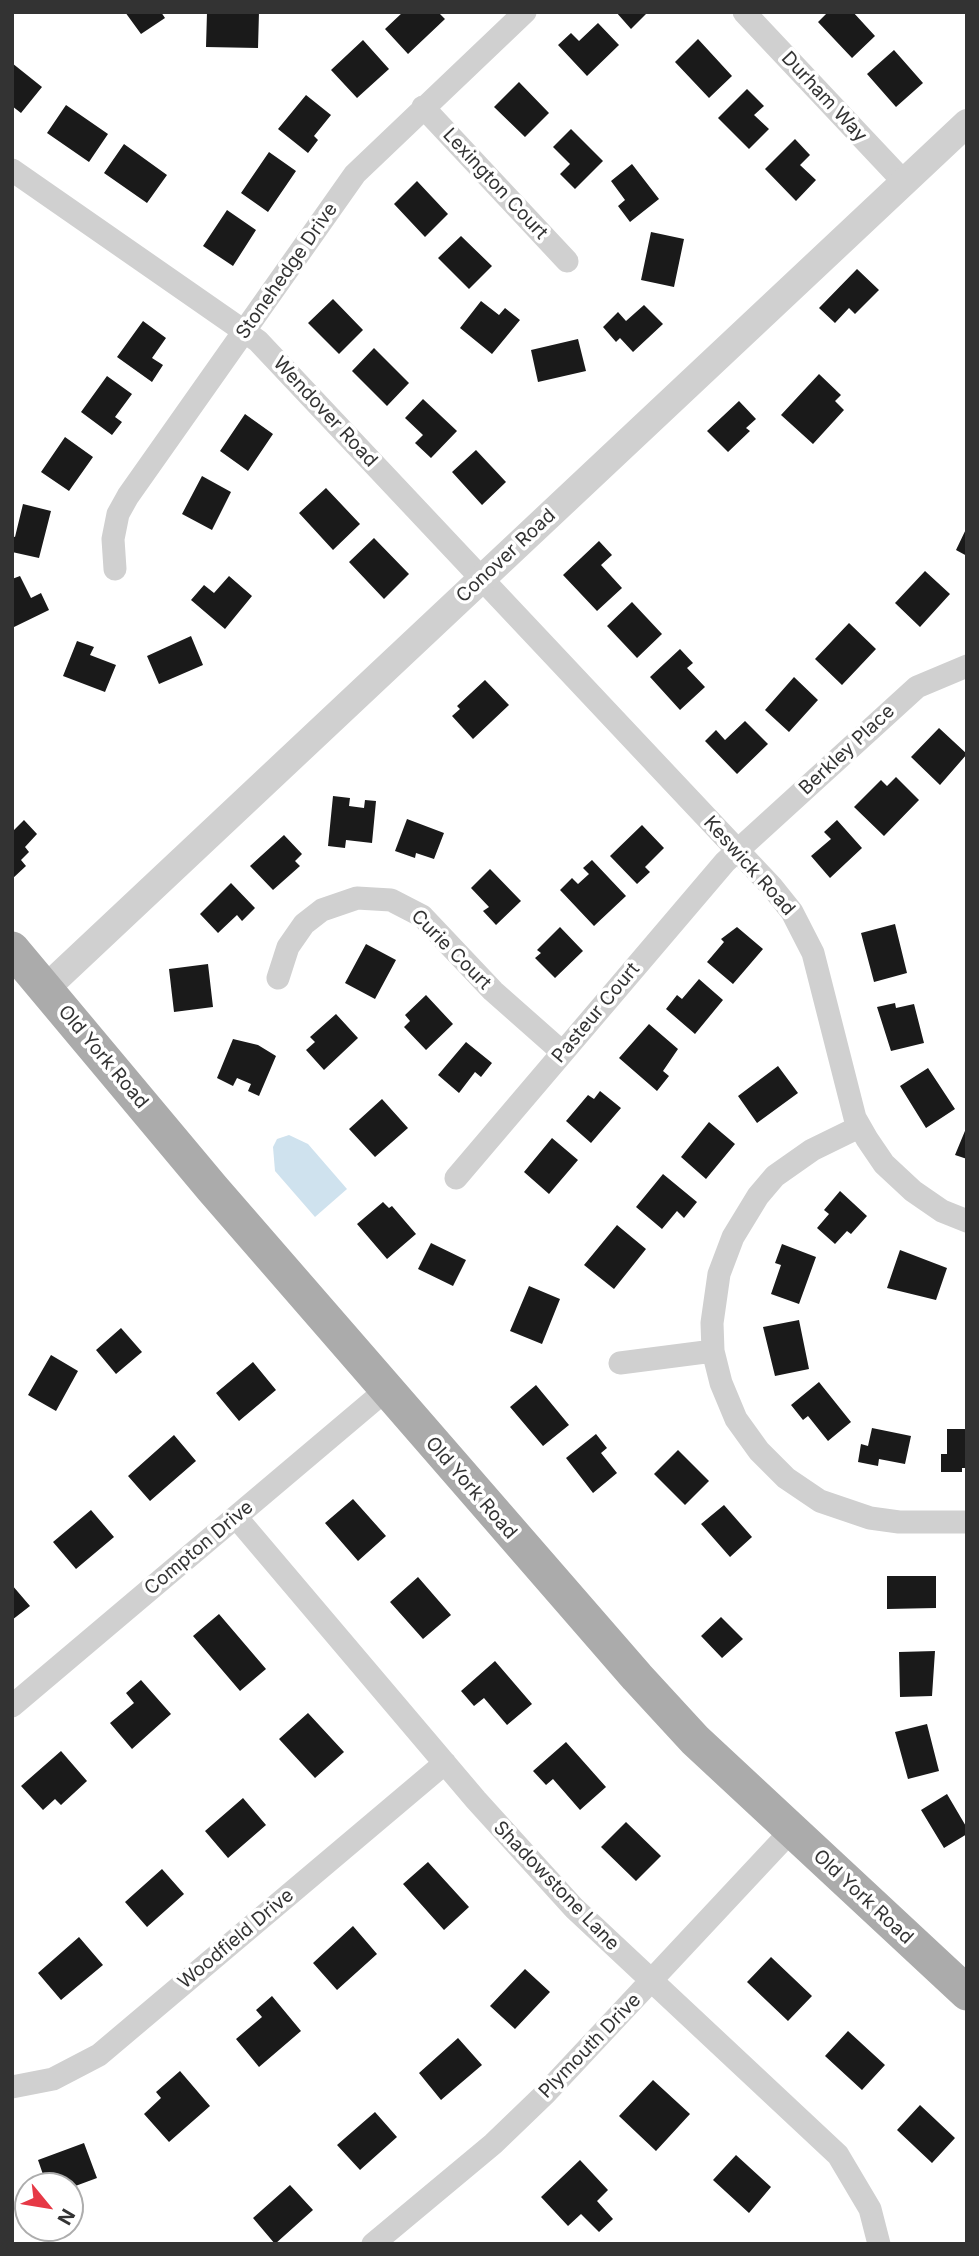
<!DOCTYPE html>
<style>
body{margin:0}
#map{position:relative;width:979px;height:2256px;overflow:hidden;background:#fff;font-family:Inter,sans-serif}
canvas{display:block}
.frame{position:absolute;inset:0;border:14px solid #333;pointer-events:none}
.north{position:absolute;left:14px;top:2172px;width:70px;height:70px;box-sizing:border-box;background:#fff;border:2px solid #adadad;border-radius:50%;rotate:120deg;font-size:19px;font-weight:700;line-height:28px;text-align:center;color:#333}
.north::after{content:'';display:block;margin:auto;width:24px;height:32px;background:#e63946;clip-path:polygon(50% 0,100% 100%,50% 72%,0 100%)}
</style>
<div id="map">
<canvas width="979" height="2256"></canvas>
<div class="frame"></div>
<div class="north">N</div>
</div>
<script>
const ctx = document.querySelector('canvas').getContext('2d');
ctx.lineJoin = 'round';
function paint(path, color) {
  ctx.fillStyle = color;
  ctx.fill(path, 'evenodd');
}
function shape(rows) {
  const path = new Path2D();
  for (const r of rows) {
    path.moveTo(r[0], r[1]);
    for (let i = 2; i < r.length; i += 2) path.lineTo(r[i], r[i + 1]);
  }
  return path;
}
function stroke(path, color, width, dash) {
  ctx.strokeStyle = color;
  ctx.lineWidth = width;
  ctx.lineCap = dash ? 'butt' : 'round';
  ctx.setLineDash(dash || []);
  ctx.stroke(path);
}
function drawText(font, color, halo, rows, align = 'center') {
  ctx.font = font + ' Inter,sans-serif';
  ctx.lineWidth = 7;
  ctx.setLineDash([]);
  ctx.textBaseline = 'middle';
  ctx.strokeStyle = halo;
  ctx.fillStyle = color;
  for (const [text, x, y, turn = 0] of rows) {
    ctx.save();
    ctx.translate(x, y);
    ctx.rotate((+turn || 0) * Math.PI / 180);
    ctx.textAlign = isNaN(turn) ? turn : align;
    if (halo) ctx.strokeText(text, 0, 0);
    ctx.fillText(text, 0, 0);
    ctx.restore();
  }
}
paint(shape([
 [289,1135,308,1144,347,1189,315,1217,275,1171,273,1147,277,1139]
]), '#cfe2ee');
paint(shape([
 [125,12,161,12,165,18,141,34],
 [207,12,259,12,258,48,206,47],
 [403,12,438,12,445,19,408,54,385,29],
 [616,12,648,12,631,29],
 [828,12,853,12,875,36,852,58,818,22],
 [598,23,619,45,587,76,558,45,571,33,579,41],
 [698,39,732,76,709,98,675,62],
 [363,40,389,69,357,98,331,70],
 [894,50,923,83,896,107,867,74],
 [12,63,42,87,21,113,12,106],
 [519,82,549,113,525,137,494,107],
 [747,89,764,106,754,115,769,129,749,149,718,118],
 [306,95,331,115,314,136,318,140,308,153,278,129],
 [66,105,108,134,89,162,47,133],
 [571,129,603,161,575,189,560,174,570,164,553,147],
 [795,139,810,155,800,165,816,180,796,201,765,169],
 [124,144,167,175,147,203,104,173],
 [269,152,296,171,268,212,241,193],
 [632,164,659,199,630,222,618,206,625,200,611,181],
 [417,181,448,214,425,237,394,204],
 [227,210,256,230,233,266,203,246],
 [651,232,684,239,674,287,641,280],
 [461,236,492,266,469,289,438,258],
 [857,269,879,290,855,314,849,308,835,323,819,308],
 [333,299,363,330,339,354,308,323],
 [481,301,499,315,505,308,520,320,492,354,460,328],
 [644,305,663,324,633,352,620,338,616,342,603,327,618,312,626,321],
 [143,321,166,338,152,358,163,365,152,382,117,357],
 [578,339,586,371,538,382,531,350],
 [374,348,409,383,387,406,352,371],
 [819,374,841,395,835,401,844,410,813,444,781,415],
 [107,376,132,394,115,417,122,422,112,435,81,412],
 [423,399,457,431,431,458,415,443,423,435,405,418],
 [739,401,756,419,746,428,750,431,728,452,707,431],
 [245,414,273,434,248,471,220,451],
 [65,437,93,457,69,491,41,472],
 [476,450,506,482,482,505,452,472],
 [202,476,231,492,212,530,182,514],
 [326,488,360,524,333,550,299,513],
 [23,504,51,511,39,558,12,552,12,536,15,537],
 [967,527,967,556,956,550],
 [374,538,409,574,384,599,349,562],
 [599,541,612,555,601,565,622,588,597,611,563,575],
 [925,571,950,594,920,627,895,603],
 [20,576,31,598,41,593,49,610,12,628,12,579],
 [229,576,252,596,225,629,191,600,204,585,214,593],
 [632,602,662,634,637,658,607,626],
 [849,623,876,649,842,685,815,659],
 [191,636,203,665,159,684,147,656],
 [77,641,94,647,90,655,116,665,105,692,63,676],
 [680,649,693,663,687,668,705,687,680,710,650,677],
 [794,677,818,700,789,732,765,710],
 [485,680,509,705,473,739,452,716,460,709,457,706],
 [745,721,768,744,737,774,705,741,716,730,725,740],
 [939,728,967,754,940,785,911,757],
 [896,777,919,800,884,836,854,807,881,780,887,786],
 [333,796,350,798,349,806,364,808,365,800,376,801,372,843,346,840,345,848,328,846],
 [407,819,444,833,434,859,416,853,415,858,395,851],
 [24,820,37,834,25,847,29,852,21,860,26,866,12,879,12,832],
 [837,820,862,848,830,878,811,856,831,839,824,832],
 [642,825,664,848,645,867,650,872,637,884,610,856],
 [284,835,302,854,295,861,300,866,273,890,250,866],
 [592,860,626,896,594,926,560,890,572,878,578,884,589,874,583,868],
 [490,869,521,901,496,925,483,911,489,907,471,888],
 [231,883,255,908,242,921,237,915,218,933,200,914],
 [895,924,907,973,874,982,861,933],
 [560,927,583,951,555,978,535,958,541,953,537,950],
 [737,927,763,949,733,984,707,962,724,942,721,939],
 [366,944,396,960,375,999,345,983],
 [208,964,213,1007,174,1012,169,969],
 [699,979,723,1000,695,1034,666,1009,677,995,682,999],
 [426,995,453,1024,426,1050,404,1027,410,1021,405,1015],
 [895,1003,896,1008,914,1004,924,1043,891,1051,877,1007],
 [336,1014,358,1038,324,1070,306,1050,315,1042,310,1037],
 [649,1024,678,1049,663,1071,669,1076,657,1091,619,1058],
 [233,1039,258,1045,276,1056,259,1096,248,1091,251,1084,237,1078,233,1086,217,1078],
 [466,1042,492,1063,481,1077,475,1072,459,1093,438,1075],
 [778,1066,798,1093,757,1123,738,1096],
 [928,1068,955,1109,926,1128,900,1086],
 [600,1091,621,1108,591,1143,566,1121,588,1095,594,1099],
 [382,1099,408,1128,375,1157,349,1129],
 [709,1122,735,1144,706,1179,681,1157],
 [967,1126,967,1159,955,1155],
 [552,1138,578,1160,549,1194,524,1172],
 [663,1174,697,1202,684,1218,677,1211,662,1229,636,1207],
 [840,1191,867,1216,851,1234,847,1231,835,1244,817,1228,829,1214,824,1210],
 [383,1202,389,1208,392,1206,416,1234,387,1259,357,1224],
 [617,1225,646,1249,614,1289,584,1265],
 [431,1243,466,1260,453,1286,418,1269],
 [782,1244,816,1257,799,1304,771,1294,781,1265,775,1263],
 [900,1250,947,1268,936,1300,887,1288],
 [529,1286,560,1299,542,1344,510,1331],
 [799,1320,809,1369,775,1376,763,1327],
 [121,1328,142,1352,116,1374,96,1350],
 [51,1355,78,1371,56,1411,28,1395],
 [253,1362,276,1390,239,1421,216,1393],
 [819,1382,851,1422,828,1441,808,1416,803,1420,791,1405],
 [536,1385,569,1425,543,1446,510,1407],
 [872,1428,911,1436,905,1464,879,1459,878,1466,858,1462,861,1444,868,1446],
 [947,1429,967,1429,967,1468,962,1468,962,1472,941,1472,941,1454,947,1454],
 [596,1434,607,1448,601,1453,617,1473,593,1493,566,1458],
 [174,1435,196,1461,150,1501,128,1476],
 [678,1450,709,1481,685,1505,654,1474],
 [353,1499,386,1536,358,1561,325,1523],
 [724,1505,752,1537,730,1557,701,1524],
 [91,1510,114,1537,76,1569,53,1542],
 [887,1576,936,1576,936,1608,887,1609],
 [418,1577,451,1615,423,1639,390,1602],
 [12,1585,30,1606,12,1620],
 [219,1614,266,1669,240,1691,193,1636],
 [721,1617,743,1639,722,1658,701,1636],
 [935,1651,932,1696,900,1697,899,1652],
 [495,1661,532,1704,507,1725,484,1698,474,1706,461,1691],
 [141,1680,171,1714,132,1749,110,1723,134,1703,126,1693],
 [308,1713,344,1752,315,1778,279,1739],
 [927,1724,939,1771,908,1779,895,1732],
 [566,1742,606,1787,580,1810,553,1779,546,1785,533,1771],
 [61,1751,87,1781,61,1805,55,1799,43,1810,21,1786],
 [947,1794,967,1828,967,1834,944,1848,921,1810],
 [243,1798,266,1825,228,1858,205,1831],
 [626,1822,661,1856,636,1881,601,1847],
 [428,1862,469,1907,444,1930,403,1884],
 [162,1869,184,1894,147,1927,125,1902],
 [353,1926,377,1954,337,1990,313,1963],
 [79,1937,103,1965,61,2000,38,1973],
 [771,1957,812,1996,788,2021,747,1982],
 [525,1969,550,1992,515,2029,490,2006],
 [272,1996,301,2031,259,2067,236,2039,262,2017,256,2010],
 [848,2031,885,2065,862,2090,825,2056],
 [458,2038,482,2065,441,2100,419,2073],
 [180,2071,210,2106,169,2142,144,2114,161,2098,156,2092],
 [653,2080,690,2114,656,2151,619,2116],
 [920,2105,955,2138,932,2163,897,2130],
 [375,2112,397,2137,360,2170,337,2145],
 [84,2143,97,2178,70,2188,47,2186,38,2160],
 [736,2155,771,2187,749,2213,713,2180],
 [580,2160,608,2190,597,2201,613,2219,599,2232,581,2214,568,2226,541,2197],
 [290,2185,313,2210,275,2244,253,2218]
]), '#1a1a1a');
stroke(shape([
 [744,12,904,182],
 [423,107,567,261],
 [12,170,258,341,772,887,792,912,813,953,855,1118,867,1139,884,1164,913,1191,942,1211,967,1221],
 [115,569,113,539,118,514,128,496,355,174,525,12],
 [278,978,288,947,304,924,322,910,357,898,391,900,422,916,493,991,562,1052],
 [859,1127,812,1150,775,1176,758,1196,733,1237,719,1274,712,1323,713,1351,721,1383,736,1419,759,1451,786,1478,820,1501,870,1518,899,1522,967,1522],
 [456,1178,725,862,917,687,967,666],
 [620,1363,713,1351],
 [236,1517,476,1800,574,1908,838,2155,870,2209,879,2244],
 [12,1706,386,1390],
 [12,2087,53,2079,99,2055,445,1763],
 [373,2244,493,2144,546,2093,791,1831]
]), '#d0d0d0', 23);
stroke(shape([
 [45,989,967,123]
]), '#d0d0d0', 28);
stroke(shape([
 [12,949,212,1188,637,1677,695,1740,967,1993]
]), '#ababab', 35);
drawText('19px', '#333', '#fff', [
 ["Durham Way",824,97,47],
 ["Lexington Court",495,184,47],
 ["Stonehedge Drive",287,271,-55],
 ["Wendover Road",325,412,47],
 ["Conover Road",506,556,-43],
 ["Berkley Place",847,750,-43],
 ["Keswick Road",749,866,48],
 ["Curie Court",451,950,45],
 ["Pasteur Court",596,1013,-50],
 ["Old York Road",103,1057,50],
 ["Old York Road",471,1488,49],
 ["Compton Drive",199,1548,-40],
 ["Shadowstone Lane",556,1886,46],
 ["Old York Road",863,1897,43],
 ["Woodfield Drive",236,1939,-40],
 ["Plymouth Drive",590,2046,-46]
]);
</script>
